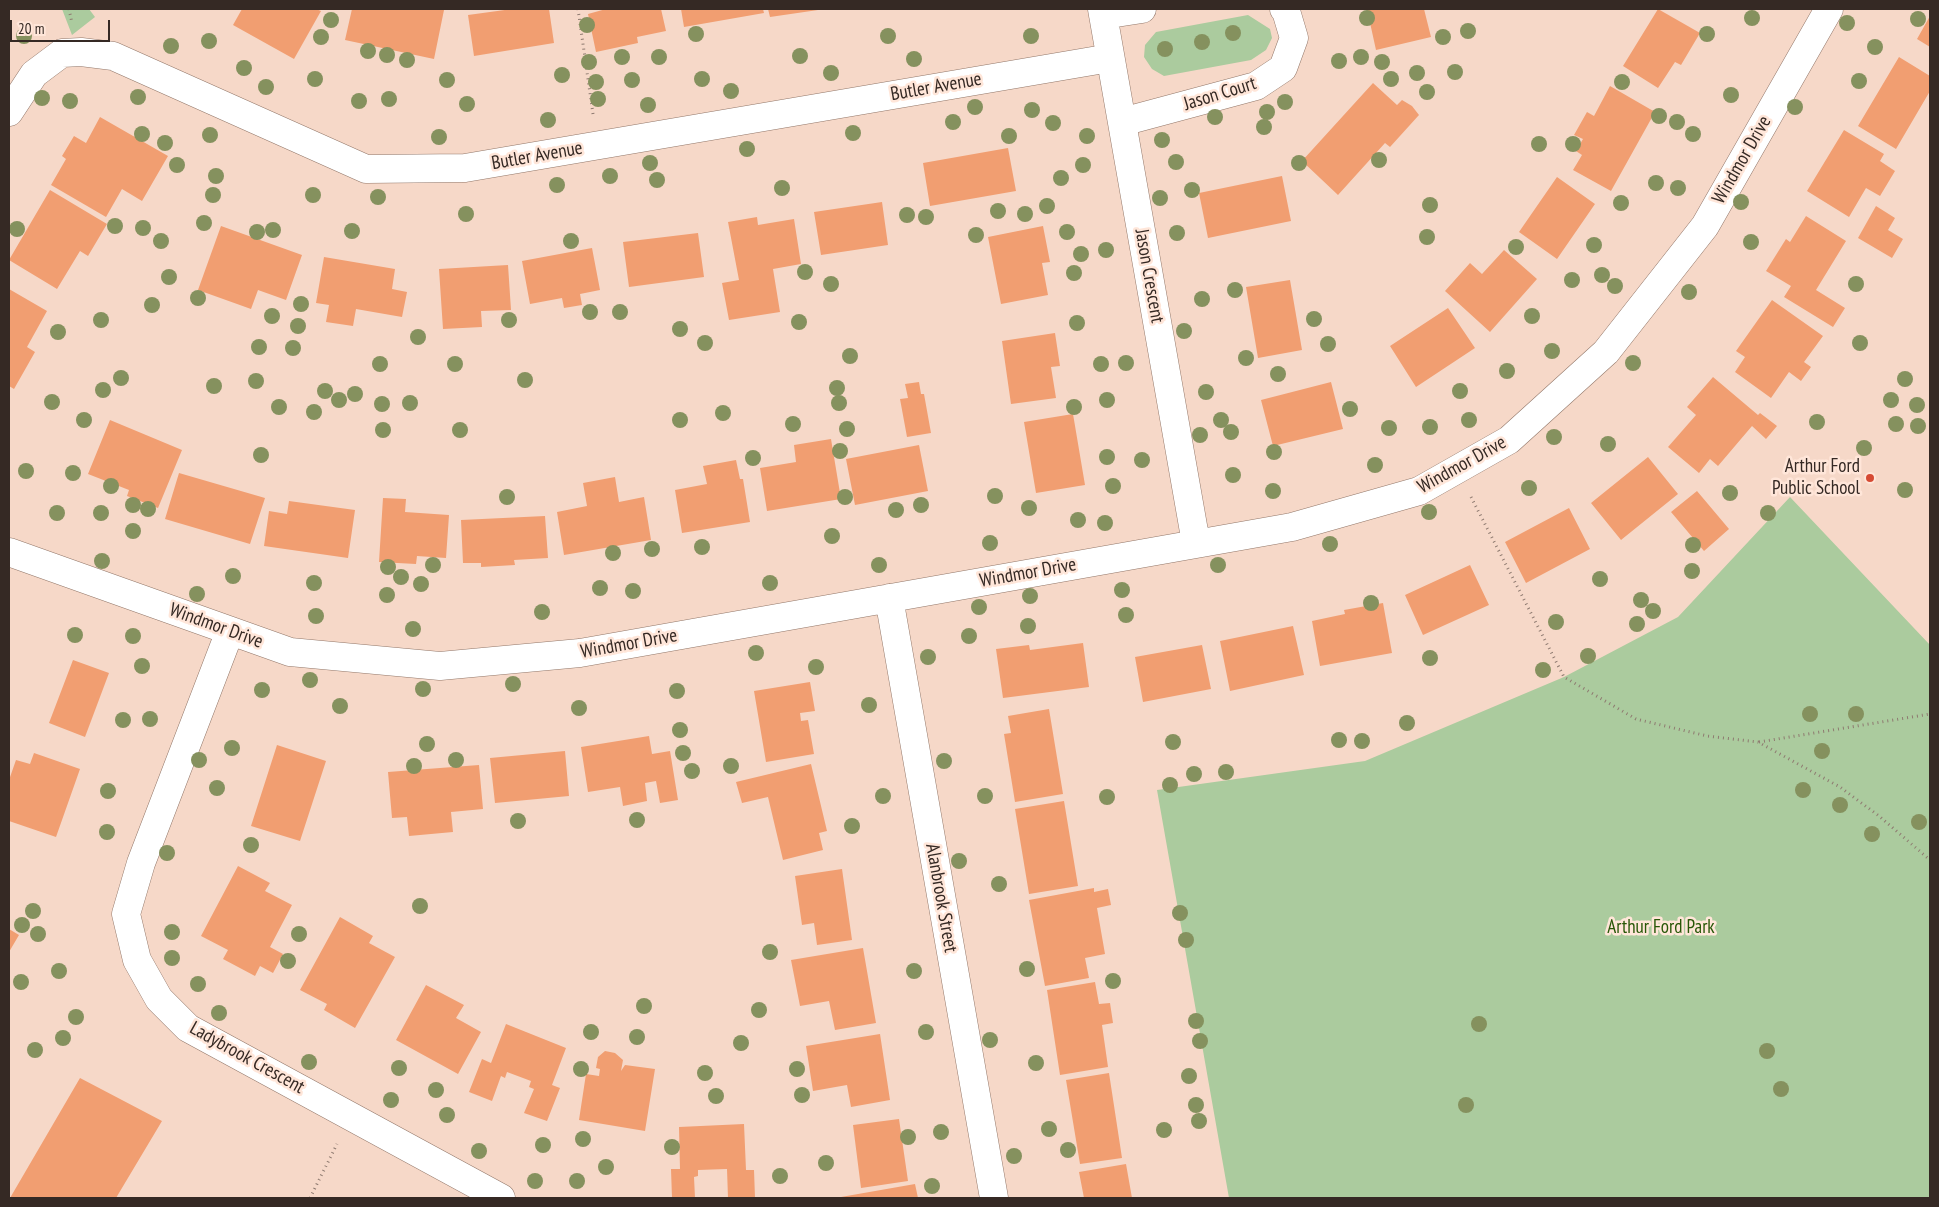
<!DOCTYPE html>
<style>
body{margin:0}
#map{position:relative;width:1939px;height:1207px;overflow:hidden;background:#f6d8c8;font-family:"PT Sans Narrow",sans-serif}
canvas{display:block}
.frame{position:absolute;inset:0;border:10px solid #352924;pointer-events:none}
.scale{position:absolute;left:10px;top:20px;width:100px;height:22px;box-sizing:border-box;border:2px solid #352924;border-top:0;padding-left:6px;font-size:15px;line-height:18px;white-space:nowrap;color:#352924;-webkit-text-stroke:4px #ffe6d9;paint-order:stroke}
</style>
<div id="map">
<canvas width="1939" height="1207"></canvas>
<div class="frame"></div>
<div class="scale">20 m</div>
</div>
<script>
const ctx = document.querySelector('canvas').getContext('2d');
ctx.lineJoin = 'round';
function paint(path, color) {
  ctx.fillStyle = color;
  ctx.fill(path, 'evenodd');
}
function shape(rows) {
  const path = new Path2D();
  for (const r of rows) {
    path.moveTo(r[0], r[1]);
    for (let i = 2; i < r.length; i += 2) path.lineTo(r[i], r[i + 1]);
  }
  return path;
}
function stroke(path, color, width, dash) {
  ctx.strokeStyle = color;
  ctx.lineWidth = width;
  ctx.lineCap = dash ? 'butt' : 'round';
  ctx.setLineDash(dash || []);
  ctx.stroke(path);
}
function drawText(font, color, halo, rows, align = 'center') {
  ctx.font = font + ' "PT Sans Narrow",sans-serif';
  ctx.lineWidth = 5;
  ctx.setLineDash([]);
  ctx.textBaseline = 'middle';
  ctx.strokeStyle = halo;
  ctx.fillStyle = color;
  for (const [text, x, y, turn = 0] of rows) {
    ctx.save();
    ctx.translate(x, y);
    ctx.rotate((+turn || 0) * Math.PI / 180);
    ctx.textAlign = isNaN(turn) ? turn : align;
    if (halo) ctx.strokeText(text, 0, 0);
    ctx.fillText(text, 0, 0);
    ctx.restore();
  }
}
paint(shape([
 [62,9,89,9,95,17,72,35],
 [1248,15,1270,29,1272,38,1266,50,1251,60,1164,76,1152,69,1144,57,1145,45,1156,32],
 [1790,497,1930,645,1930,1198,1229,1198,1157,790,1365,761,1564,677,1678,617]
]), '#abcb9e');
paint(shape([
 [242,9,316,9,321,11,294,59,233,25],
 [352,9,444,10,434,59,345,40],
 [512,9,549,9,554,43,474,56,468,15],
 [606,9,661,9,666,31,637,37,638,43,596,52,588,14],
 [681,9,763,9,764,13,684,27],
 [768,9,818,9,818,10,770,17],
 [1367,9,1424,9,1431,37,1376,50],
 [1658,9,1700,33,1681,65,1675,62,1658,88,1623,66],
 [1930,16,1930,47,1917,39],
 [1899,57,1930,76,1930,91,1896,149,1858,126],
 [1373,83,1397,105,1402,100,1412,106,1419,115,1390,147,1385,143,1338,195,1302,161],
 [1610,86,1655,112,1611,191,1573,170,1582,155,1576,151,1583,139,1574,135,1587,112,1594,116],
 [100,117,168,156,142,201,122,189,106,217,51,185,66,159,62,156,74,136,86,143],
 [1844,130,1884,154,1880,161,1895,171,1880,196,1866,188,1849,217,1807,191],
 [1008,148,1016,191,930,206,923,163],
 [1282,176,1291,221,1208,238,1199,193],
 [1557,177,1595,204,1557,259,1519,232],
 [50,190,107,224,88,256,80,251,57,289,9,260],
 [882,202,888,245,821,255,814,212],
 [1876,206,1895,218,1888,230,1903,239,1892,258,1858,238],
 [1806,216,1846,241,1816,290,1845,308,1833,327,1784,297,1791,286,1766,271,1786,239,1790,242],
 [757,217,758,225,794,219,801,264,773,269,780,312,729,320,722,283,739,280,728,222],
 [221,226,302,255,286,300,258,290,251,309,198,290],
 [1043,226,1050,262,1042,263,1048,295,1001,304,988,237],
 [698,233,704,277,629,287,623,242],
 [592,248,600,290,580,294,582,305,564,308,562,298,530,304,522,261],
 [1504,250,1537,279,1490,332,1445,291,1470,263,1482,274],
 [324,257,395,269,392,289,407,292,402,317,356,309,353,326,326,322,329,305,316,303],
 [508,265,511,310,481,311,482,327,443,329,439,269],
 [1290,280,1302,350,1258,358,1246,287],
 [9,289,47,311,27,347,35,352,14,389,9,386],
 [1772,300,1823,336,1804,362,1811,367,1801,381,1789,372,1771,398,1735,372,1745,357,1736,351],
 [1448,308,1475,348,1416,387,1390,346],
 [1055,333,1060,366,1051,367,1056,398,1011,404,1002,341],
 [1713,377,1758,415,1760,413,1777,426,1766,439,1752,426,1718,466,1710,459,1699,473,1668,447,1696,415,1687,407],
 [919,382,921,394,924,394,931,433,907,437,900,399,908,398,905,384],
 [1331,382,1343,429,1273,446,1261,400],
 [1073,414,1085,485,1036,493,1024,422],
 [110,420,182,450,158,508,127,496,129,490,88,474],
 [831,439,841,499,767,511,760,468,796,462,794,445],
 [919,445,928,491,855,505,846,459],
 [1648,457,1678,494,1621,540,1591,503],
 [736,460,740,479,743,479,750,522,682,533,675,490,707,484,703,466],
 [179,473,265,498,250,544,165,519],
 [615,477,619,502,644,497,651,540,564,555,557,512,587,506,583,483],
 [1697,491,1729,529,1704,551,1671,512],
 [383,498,406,499,405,512,449,515,446,558,417,556,416,564,379,562],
 [289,501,355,510,348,558,264,546,269,511,287,514],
 [1569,508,1590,549,1526,583,1505,542],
 [545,516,548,558,514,560,515,565,481,567,481,563,463,563,461,520],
 [1470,565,1489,605,1423,635,1405,595],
 [1383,603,1392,653,1320,666,1312,621,1345,614,1344,610],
 [1293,626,1304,675,1230,691,1220,641],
 [1083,643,1089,687,1003,698,996,649,1029,645,1030,650],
 [1202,645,1211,689,1143,702,1135,657],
 [73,660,109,673,85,737,49,723],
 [810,682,815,711,800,713,801,721,808,720,814,754,766,762,754,691],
 [1049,709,1063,794,1015,802,1004,734,1011,733,1008,716],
 [649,736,652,754,670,751,678,800,660,803,656,781,645,783,647,801,623,806,620,787,588,792,581,747],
 [277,745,326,761,300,841,251,826],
 [565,751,569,796,495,803,490,758],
 [34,753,80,769,56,837,9,821,9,780,16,760,30,764],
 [811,764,827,831,819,833,823,850,783,860,768,797,742,803,736,782],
 [479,765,483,809,451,812,453,832,409,836,407,817,392,818,388,772],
 [1064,801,1078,886,1029,894,1015,809],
 [238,866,270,883,265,891,292,905,270,947,283,954,273,973,260,966,255,976,223,959,228,950,201,936],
 [842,869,852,940,817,945,814,923,802,925,795,876],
 [1094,888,1094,892,1108,889,1111,905,1097,908,1105,954,1085,958,1089,978,1045,986,1029,900],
 [340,917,373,936,369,943,395,957,355,1028,324,1010,327,1004,300,990],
 [9,929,19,935,9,952],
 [863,948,876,1023,835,1030,829,1001,800,1006,791,960],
 [1095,982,1099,1004,1110,1003,1113,1023,1102,1025,1108,1067,1060,1075,1047,990],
 [426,985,464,1005,456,1018,481,1032,458,1074,396,1040],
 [506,1024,566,1048,552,1085,560,1088,547,1121,524,1113,534,1089,529,1087,531,1081,507,1072,505,1078,501,1076,492,1101,469,1092,482,1059,491,1063],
 [880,1034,890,1100,851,1107,847,1085,813,1091,806,1046],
 [605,1051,615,1053,623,1060,621,1071,625,1065,655,1069,645,1131,579,1120,586,1074,599,1076,600,1069,596,1068,598,1057],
 [1109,1073,1122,1158,1080,1164,1066,1080],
 [80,1078,162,1121,116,1198,10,1198],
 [899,1119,908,1181,861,1188,853,1125],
 [744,1124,746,1170,754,1170,755,1198,728,1198,727,1169,698,1170,698,1176,694,1177,695,1198,672,1198,671,1169,680,1169,679,1127],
 [1126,1164,1132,1198,1084,1198,1079,1172],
 [915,1184,918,1198,841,1198,841,1197]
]), '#f19e71');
const street = shape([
 [1102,9,1196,543],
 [1103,15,1142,9],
 [9,112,34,74,62,53,81,52,113,56,366,169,465,168,1110,58],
 [1122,122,1256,86,1283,68,1294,38,1286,11,1284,9],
 [9,552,290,652,440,666,580,653,1292,527,1419,491,1509,440,1606,352,1705,226,1829,9],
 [889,598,994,1198],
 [230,631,141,863,126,914,137,960,159,999,188,1028,501,1198]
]);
stroke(street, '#927769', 29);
stroke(shape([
 [69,9,72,23],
 [578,9,593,114],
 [1471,497,1564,677,1636,719,1707,736,1758,742,1840,787,1879,816,1930,860],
 [1759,742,1930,714],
 [310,1198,337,1144]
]), '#8e7a70', 3, [1, 4]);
stroke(street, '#fff', 28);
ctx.fillStyle = '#85915e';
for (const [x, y] of [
 [1367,18],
 [1752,18],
 [1918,19],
 [331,20],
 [1847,23],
 [587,25],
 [1468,31],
 [1233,33],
 [696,34],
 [1707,34],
 [24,36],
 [888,36],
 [1031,36],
 [321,37],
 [1443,37],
 [209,41],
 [1202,42],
 [171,46],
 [1875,47],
 [1165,49],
 [368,51],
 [387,55],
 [800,56],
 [622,57],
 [659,57],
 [1361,57],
 [914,59],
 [407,60],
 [1339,61],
 [589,62],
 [1382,62],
 [244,68],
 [1455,72],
 [831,73],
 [1417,73],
 [562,75],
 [315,79],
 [702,79],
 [1391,79],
 [447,80],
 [632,80],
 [1859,81],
 [596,82],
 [1622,82],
 [266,87],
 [731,91],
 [1427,92],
 [1731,95],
 [138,97],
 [42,98],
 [389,99],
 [598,99],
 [70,101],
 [359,101],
 [1285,102],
 [467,104],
 [648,105],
 [975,107],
 [1795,107],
 [1032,110],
 [1267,112],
 [1659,116],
 [1215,117],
 [548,120],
 [953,122],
 [1677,122],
 [1053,123],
 [1264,127],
 [853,133],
 [142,134],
 [1693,134],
 [210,135],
 [1009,136],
 [1087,136],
 [439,137],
 [1162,140],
 [165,143],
 [1539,144],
 [1573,144],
 [747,149],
 [1379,160],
 [1176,162],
 [650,163],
 [1299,163],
 [177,165],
 [1083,165],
 [216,176],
 [610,176],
 [1061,178],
 [657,180],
 [1656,183],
 [557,185],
 [782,188],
 [1678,188],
 [1192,190],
 [213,195],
 [313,195],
 [378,197],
 [1160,198],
 [1741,202],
 [1621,203],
 [1430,205],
 [1047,206],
 [998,211],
 [466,214],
 [1025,214],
 [907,215],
 [926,217],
 [204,223],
 [115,226],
 [143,228],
 [17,229],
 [273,230],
 [352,231],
 [257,232],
 [1067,232],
 [1177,233],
 [976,235],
 [1427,237],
 [161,241],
 [571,241],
 [1751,242],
 [1594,245],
 [1516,247],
 [1106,250],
 [1081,254],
 [805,272],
 [1074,273],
 [1602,275],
 [169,277],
 [1572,280],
 [831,284],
 [1856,284],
 [1615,286],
 [1235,290],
 [1689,292],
 [198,298],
 [1202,299],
 [301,304],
 [152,305],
 [590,312],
 [620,312],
 [272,316],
 [1532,316],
 [1314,319],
 [101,320],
 [509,320],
 [799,322],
 [1077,323],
 [298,326],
 [680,329],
 [1184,331],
 [58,332],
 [418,337],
 [705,343],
 [1860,343],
 [1328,344],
 [259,347],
 [293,348],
 [1552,351],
 [850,356],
 [1246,358],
 [1126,363],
 [1633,363],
 [380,364],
 [455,364],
 [1101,364],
 [1507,371],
 [1278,374],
 [121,378],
 [1905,379],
 [525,380],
 [256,381],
 [214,386],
 [837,388],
 [103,390],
 [325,391],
 [1460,391],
 [1206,392],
 [355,394],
 [339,400],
 [1107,400],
 [1891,400],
 [52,402],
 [410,403],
 [839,403],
 [382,404],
 [1917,405],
 [279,407],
 [1074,407],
 [1350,409],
 [314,412],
 [723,413],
 [84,420],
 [680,420],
 [1221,420],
 [1469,420],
 [1817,422],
 [793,424],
 [1896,424],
 [1918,426],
 [1430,427],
 [1389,428],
 [847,429],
 [383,430],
 [460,430],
 [1231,432],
 [1200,435],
 [1554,437],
 [1608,444],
 [1864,448],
 [840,451],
 [1274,452],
 [261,455],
 [1107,457],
 [753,458],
 [1142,460],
 [1375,465],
 [26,471],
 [73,473],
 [1233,475],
 [111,486],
 [1113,486],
 [1529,488],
 [1905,490],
 [1273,491],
 [1730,493],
 [995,496],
 [507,497],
 [845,497],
 [133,505],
 [921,505],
 [1029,508],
 [148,509],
 [896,510],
 [1429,512],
 [57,513],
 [101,513],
 [1768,513],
 [1078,520],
 [1105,523],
 [133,531],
 [832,536],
 [990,543],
 [1330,544],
 [1693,545],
 [702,547],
 [652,549],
 [613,553],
 [102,561],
 [433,565],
 [879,565],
 [1218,565],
 [388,567],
 [1692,571],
 [233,576],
 [401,577],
 [1600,579],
 [314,583],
 [770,583],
 [421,584],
 [600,588],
 [1122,590],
 [633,591],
 [197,594],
 [387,595],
 [1030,596],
 [1641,600],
 [1371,603],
 [979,607],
 [1653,611],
 [542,612],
 [1126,615],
 [316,616],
 [1556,622],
 [1637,624],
 [1028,626],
 [413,629],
 [75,635],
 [133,636],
 [969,636],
 [756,653],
 [1588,656],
 [928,657],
 [1430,658],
 [142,666],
 [816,667],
 [1543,670],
 [310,680],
 [513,684],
 [423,689],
 [262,690],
 [677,691],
 [869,705],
 [340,706],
 [579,708],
 [1810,714],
 [1856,714],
 [150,719],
 [123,720],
 [1407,723],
 [680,730],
 [1339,740],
 [1362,741],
 [1173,742],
 [427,744],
 [232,748],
 [1822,751],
 [683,753],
 [199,760],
 [456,760],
 [944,761],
 [414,766],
 [731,766],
 [692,771],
 [1226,772],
 [1194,774],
 [1170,785],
 [217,788],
 [1803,790],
 [108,791],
 [883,796],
 [985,796],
 [1107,797],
 [1840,805],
 [637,820],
 [518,821],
 [1919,822],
 [852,826],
 [107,832],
 [1872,834],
 [251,845],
 [167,853],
 [959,861],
 [999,884],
 [420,906],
 [33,911],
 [1180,913],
 [22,925],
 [172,932],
 [38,934],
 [299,934],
 [1186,940],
 [770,952],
 [172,958],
 [288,961],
 [1027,969],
 [59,971],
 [914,971],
 [1113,981],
 [21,982],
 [198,984],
 [644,1006],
 [759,1010],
 [219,1013],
 [76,1017],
 [1196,1021],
 [1479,1024],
 [591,1032],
 [926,1032],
 [637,1037],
 [63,1038],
 [990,1040],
 [1200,1041],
 [741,1043],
 [35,1050],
 [1767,1051],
 [309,1062],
 [1036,1063],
 [399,1068],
 [581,1069],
 [797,1069],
 [705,1073],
 [1189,1076],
 [1781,1089],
 [436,1090],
 [802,1095],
 [716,1096],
 [391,1100],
 [1196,1105],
 [1466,1105],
 [447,1115],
 [1199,1121],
 [1049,1129],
 [1164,1130],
 [941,1132],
 [908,1137],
 [583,1139],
 [543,1145],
 [672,1147],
 [1068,1150],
 [479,1151],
 [1014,1156],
 [826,1163],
 [606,1167],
 [780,1176],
 [535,1181],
 [577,1181],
 [932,1186]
]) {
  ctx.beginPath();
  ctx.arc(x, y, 8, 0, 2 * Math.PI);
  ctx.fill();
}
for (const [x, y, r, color] of [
 [1870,478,5,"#d64a33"]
]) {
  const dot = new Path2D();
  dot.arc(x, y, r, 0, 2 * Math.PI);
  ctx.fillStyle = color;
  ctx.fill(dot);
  stroke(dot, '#ffe6d9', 2);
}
drawText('19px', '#352924', '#ffe6d9', [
 ["Butler Avenue",936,87,-10],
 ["Jason Court",1220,94,-17],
 ["Butler Avenue",537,156,-10],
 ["Windmor Drive",1742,160,-60],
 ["Jason Crescent",1149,276,80],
 ["Windmor Drive",1462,465,-29],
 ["Windmor Drive",1028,573,-10],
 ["Windmor Drive",216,626,20],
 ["Windmor Drive",629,644,-10],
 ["Alanbrook Street",941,898,80],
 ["Ladybrook Crescent",247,1058,29]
]);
drawText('19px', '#352924', '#ffe6d9', [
 ["Arthur Ford",1860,467],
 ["Public School",1860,489]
], 'right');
drawText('19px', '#285707', '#ffe6d9', [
 ["Arthur Ford Park",1661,928]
]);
</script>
